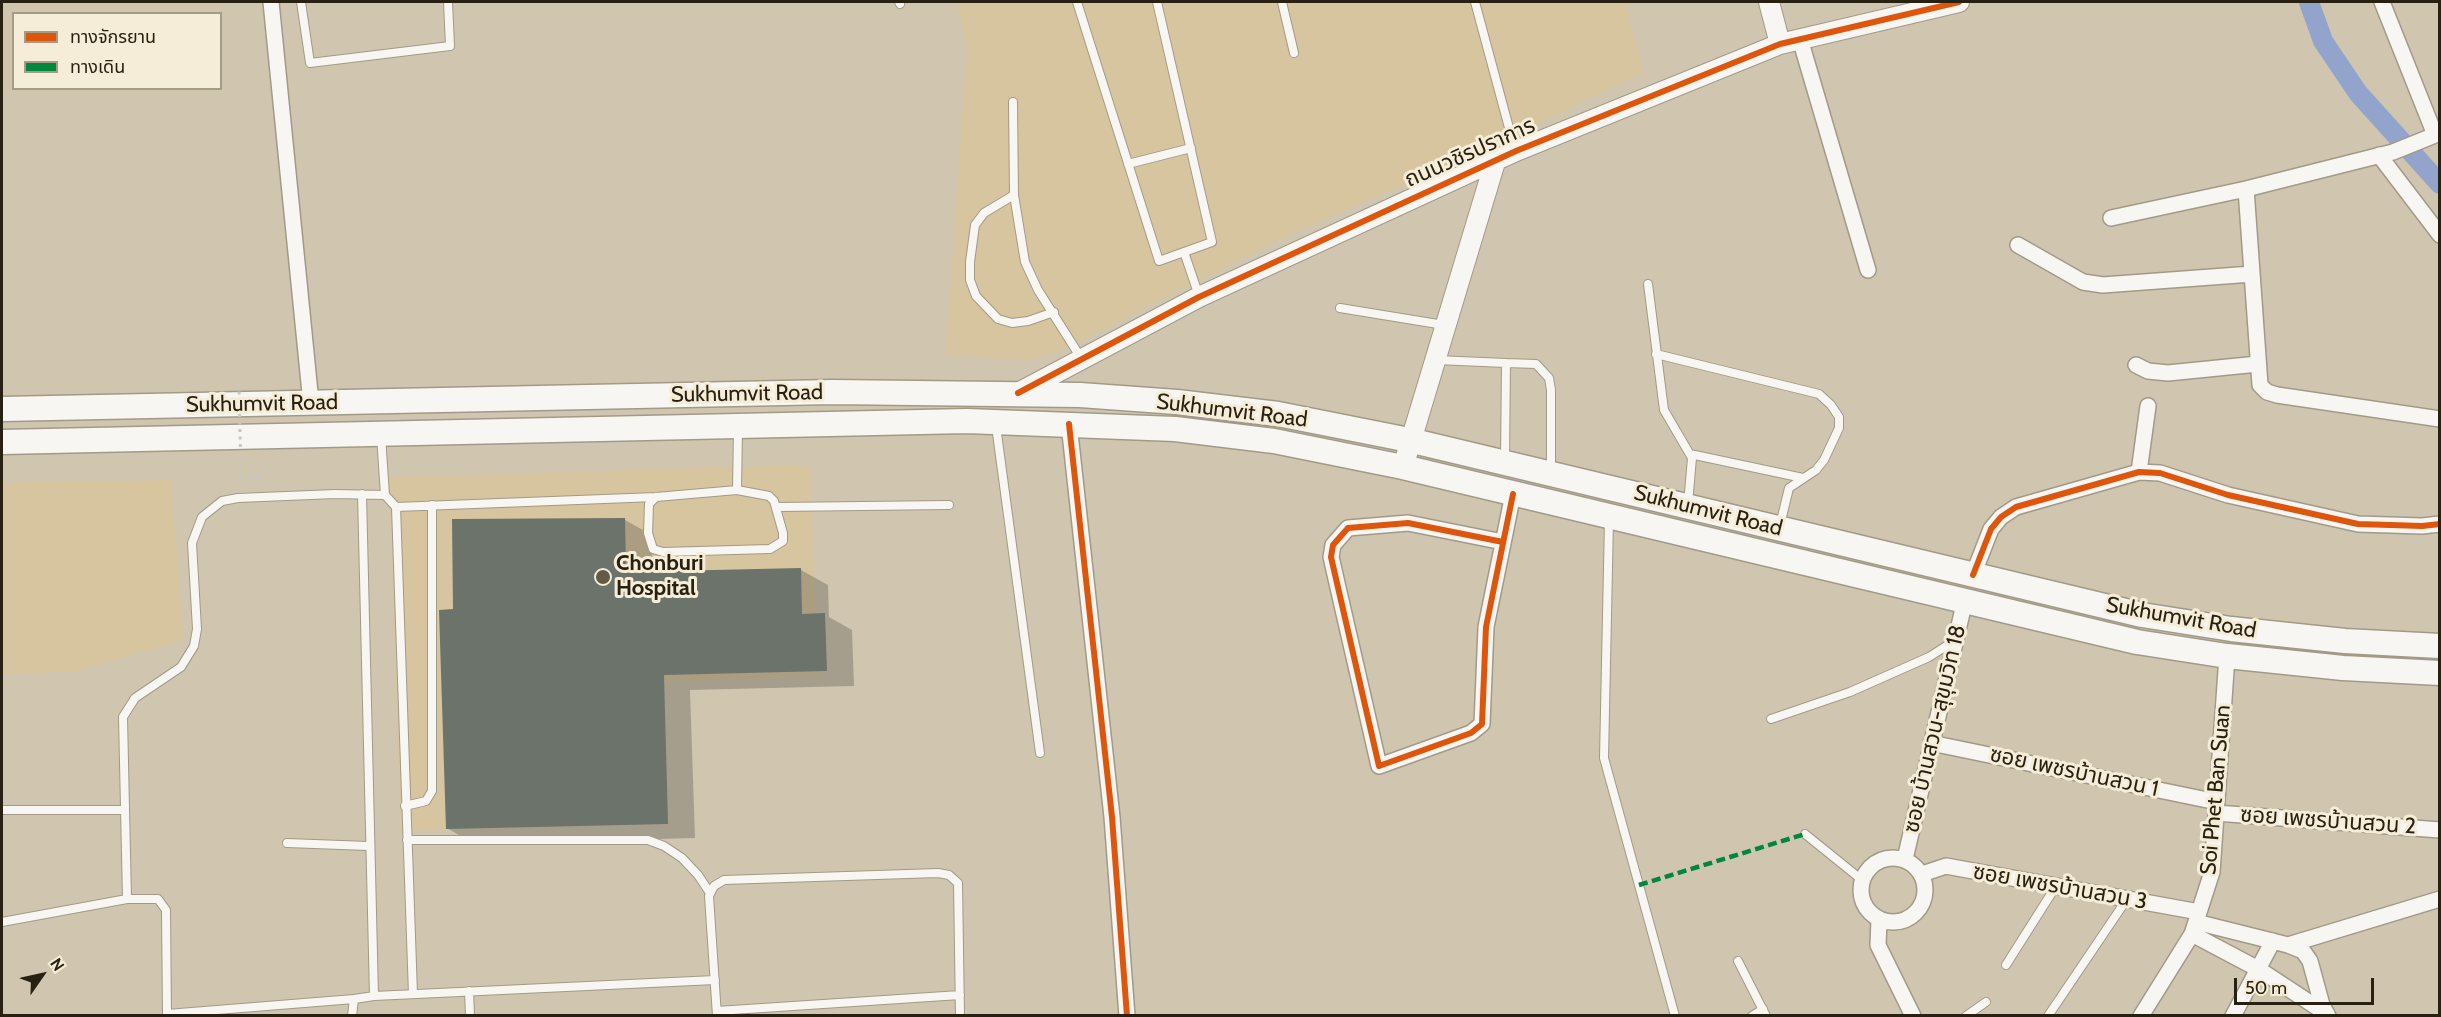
<!DOCTYPE html>
<meta charset="utf-8">
<style>
body{margin:0}
#map{position:relative;width:2441px;height:1017px;overflow:hidden;background:#d0c6af;font-family:Cabin,"Noto Sans Thai",sans-serif}
canvas{display:block}
.frame{position:absolute;inset:0;border:3px solid #282111;pointer-events:none}
.legend{position:absolute;left:12px;top:12px;width:210px;height:78px;box-sizing:border-box;background:#f6edd8;border:2px solid #a49b88;margin:0;padding:8px 10px;list-style:none;font-size:18px;color:#282111}
.legend li{display:flex;align-items:center;gap:12px;height:30px}
.legend b{width:30px;border:2px solid #a49b88}
.north{position:absolute;left:12px;top:945px;width:60px;height:60px;-webkit-text-stroke:4px #f6edd8;paint-order:stroke;rotate:56deg;font-size:16px;font-weight:700;line-height:24px;text-align:center;color:#282111}
.north::after{content:'';display:block;margin:auto;width:21px;height:27px;background:#282111;clip-path:polygon(50% 0,100% 100%,50% 72%,0 100%)}
.scale{position:absolute;left:2234px;top:978px;width:140px;height:27px;box-sizing:border-box;border:3px solid #282111;border-top:0;padding-left:8px;font-size:18px;line-height:21px;white-space:nowrap;color:#282111;-webkit-text-stroke:4px #f6edd8;paint-order:stroke}
</style>
<div id="map">
<canvas width="2441" height="1017"></canvas>
<div class="frame"></div>
<ul class="legend">
<li><b style="height:8px;background:#de560c"></b>ทางจักรยาน</li>
<li><b style="height:8px;background:#00873e"></b>ทางเดิน</li>
</ul>
<div class="north">N</div>
<div class="scale">50 m</div>
</div>
<script>
const ctx = document.querySelector('canvas').getContext('2d');
ctx.lineJoin = 'round';
function paint(path, color) {
  ctx.fillStyle = color;
  ctx.fill(path, 'evenodd');
}
function shape(rows) {
  const path = new Path2D();
  for (const r of rows) {
    if (r.length === 3) {
      path.moveTo(r[0] + r[2], r[1]);
      path.arc(r[0], r[1], r[2], 0, 2 * Math.PI);
      continue;
    }
    path.moveTo(r[0], r[1]);
    for (let i = 2; i < r.length; i += 2) path.lineTo(r[i], r[i + 1]);
  }
  return path;
}
function stroke(path, color, width, dash) {
  ctx.strokeStyle = color;
  ctx.lineWidth = width;
  ctx.lineCap = dash ? 'butt' : 'round';
  ctx.setLineDash(dash || []);
  ctx.stroke(path);
}
function drawText(font, color, halo, rows, align = 'center') {
  ctx.font = font + ' Cabin,"Noto Sans Thai",sans-serif';
  ctx.lineWidth = 6;
  ctx.setLineDash([]);
  ctx.textBaseline = 'middle';
  ctx.strokeStyle = halo;
  ctx.fillStyle = color;
  for (const [text, x, y, turn = 0] of rows) {
    ctx.save();
    ctx.translate(x, y);
    ctx.rotate((+turn || 0) * Math.PI / 180);
    ctx.textAlign = isNaN(turn) ? turn : align;
    if (halo) ctx.strokeText(text, 0, 0);
    ctx.fillText(text, 0, 0);
    ctx.restore();
  }
}
paint(shape([
 [957,2,1625,2,1643,72,1481,151,1282,238,1060,351,1028,361,946,355,967,46],
 [810,465,817,677,663,682,668,824,401,831,389,477],
 [171,480,184,640,76,671,2,674,2,483]
]), '#d6c59f');
paint(shape([
 [625,520,652,535,652,573,801,570,828,585,829,617,852,630,854,686,690,690,695,838,474,844,447,828,455,611]
]), '#0003');
stroke(shape([
 [2309,2,2323,41,2358,93,2440,184]
]), '#92a4cc', 20);
paint(shape([
 [625,518,626,572,801,568,802,614,825,613,827,671,664,675,668,824,446,829,439,610,453,609,452,519]
]), '#6b736a');
const service = shape([
 [301,2,310,63,450,46,448,2],
 [899,2,900,4],
 [1077,2,1159,261,1212,242,1157,2],
 [1282,2,1294,53],
 [1475,2,1515,150],
 [1013,102,1014,195,1025,262,1038,290,1081,358],
 [1128,164,1191,148],
 [1014,195,984,213,975,225,970,262,970,280,976,296,998,319,1012,323,1028,321,1054,312],
 [1184,252,1199,296],
 [1648,284,1664,410,1692,458,1688,504],
 [1340,308,1444,325],
 [1656,354,1819,394,1831,405,1839,417,1839,428,1824,460,1816,470,1789,488,1780,525],
 [1436,360,1506,363],
 [996,426,1040,753],
 [381,436,385,495],
 [1690,454,1803,478],
 [1505,460,1506,363,1536,364,1549,378,1551,390,1551,472],
 [737,490,738,429],
 [362,494,374,996],
 [396,507,656,497,737,490,769,496,774,501,783,533,783,541,770,549,663,552,653,549,648,533,649,504,656,497],
 [777,507,949,505],
 [1609,520,1604,758,1675,1016],
 [1771,719,1850,692,1929,657,1954,641],
 [405,806,426,801,432,791,432,505],
 [2,810,123,810],
 [1805,834,1862,880],
 [407,840,648,840,664,846,682,858,698,875,710,893],
 [287,843,368,846],
 [127,899,158,899,166,910,167,1016],
 [2,922,127,899,123,717,135,698,181,667,194,646,197,629,192,543,202,517,222,501,238,498,335,494,385,495,396,507,413,994],
 [1738,961,1766,1016],
 [2006,965,2056,886],
 [469,991,470,1016],
 [717,1011,960,995],
 [167,1014,354,999],
 [352,1016,354,999,374,996,715,980],
 [717,1016,709,896,714,886,724,880,938,873,949,875,958,883,960,1016],
 [1752,1016,1763,1009],
 [1966,1016,1986,1002],
 [2048,1016,2127,899]
]);
const minor = shape([
 [271,2,311,403],
 [2382,2,2435,135],
 [1800,39,1868,270],
 [2379,155,2440,235],
 [2246,189,2260,385,2267,392,2277,395,2440,419],
 [2111,218,2246,189,2393,152,2440,133],
 [2018,245,2083,282,2103,285,2252,274],
 [2136,365,2148,371,2168,373,2258,364],
 [1069,424,1112,817,1127,1016],
 [2139,472,2148,406],
 [1503,542,1408,523,1348,528,1333,545,1331,557,1379,766,1471,733,1482,724,1486,627,1513,494],
 [1973,575,1991,529,2001,517,2016,507,2139,472,2160,473,2228,495,2358,524,2422,526,2440,524],
 [1931,743,2217,802],
 [2216,813,2440,830],
 [1893,890,32],
 [1905,859,1965,600],
 [1922,874,1946,866,2199,912],
 [1879,919,1878,945,1913,1016],
 [2196,922,2288,945,2303,951,2310,961,2322,1005,2328,1016],
 [2192,934,2260,970,2327,1014],
 [2288,945,2440,899],
 [2141,1016,2192,934,2212,872,2227,656],
 [2233,1016,2273,941]
]);
const tertiary = shape([
 [1769,2,1780,44],
 [1018,393,1199,297,1516,151,1780,44,1959,2],
 [1403,467,1495,162]
]);
const primary = shape([
 [2,409,832,392,1080,395,1177,402,1278,414,1409,440,2142,615,2231,629,2345,641,2440,646],
 [2,442,967,421,1175,429,1274,441,1403,467,2137,642,2227,656,2343,668,2440,673]
]);
stroke(service, '#a19a88', 10);
stroke(minor, '#a19a88', 18);
stroke(tertiary, '#a19a88', 22);
stroke(primary, '#a19a88', 27);
stroke(shape([
 [241,477,259,478]
]), '#c9c7c0', 3, [3, 4.5]);
stroke(service, '#f8f6f3', 8);
stroke(minor, '#f8f6f3', 15);
stroke(tertiary, '#f8f6f3', 20);
stroke(primary, '#f8f6f3', 24);
stroke(shape([
 [239,384,241,477]
]), '#c9c7c0', 3, [3, 4.5]);
stroke(shape([
 [1639,885,1805,834]
]), '#00873e', 4.5, [9, 4.5]);
stroke(shape([
 [1018,393,1199,297,1516,151,1780,44,1959,2],
 [1069,424,1112,817,1127,1016],
 [1503,542,1408,523,1348,528,1333,545,1331,557,1379,766,1471,733,1482,724,1486,627,1513,494],
 [1973,575,1991,529,2001,517,2016,507,2139,472,2160,473,2228,495,2358,524,2422,526,2440,524]
]), '#de560c', 6);
for (const [x, y, r, color] of [
 [603,577,8,"#635b48"]
]) {
  const dot = new Path2D();
  dot.arc(x, y, r, 0, 2 * Math.PI);
  ctx.fillStyle = color;
  ctx.fill(dot);
  stroke(dot, '#f6edd8', 2);
}
drawText('22px', '#282111', '#f6edd8', [
 ["ถนนวชิรปราการ",1470,153,-24],
 ["Sukhumvit Road",747,394,-1],
 ["Sukhumvit Road",262,404,-1],
 ["Sukhumvit Road",1232,411,7],
 ["Sukhumvit Road",1708,511,14],
 ["Sukhumvit Road",2181,618,10],
 ["ซอย บ้านสวน-สุขุมวิท 18",1935,729,-77],
 ["ซอย เพชรบ้านสวน 1",2074,772,12],
 ["Soi Phet Ban Suan",2216,790,-85],
 ["ซอย เพชรบ้านสวน 2",2328,821,4],
 ["ซอย เพชรบ้านสวน 3",2060,887,10]
]);
drawText('bold 22px', '#282111', '#f6edd8', [
 ["Chonburi",616,564],
 ["Hospital",616,589]
], 'left');
</script>
